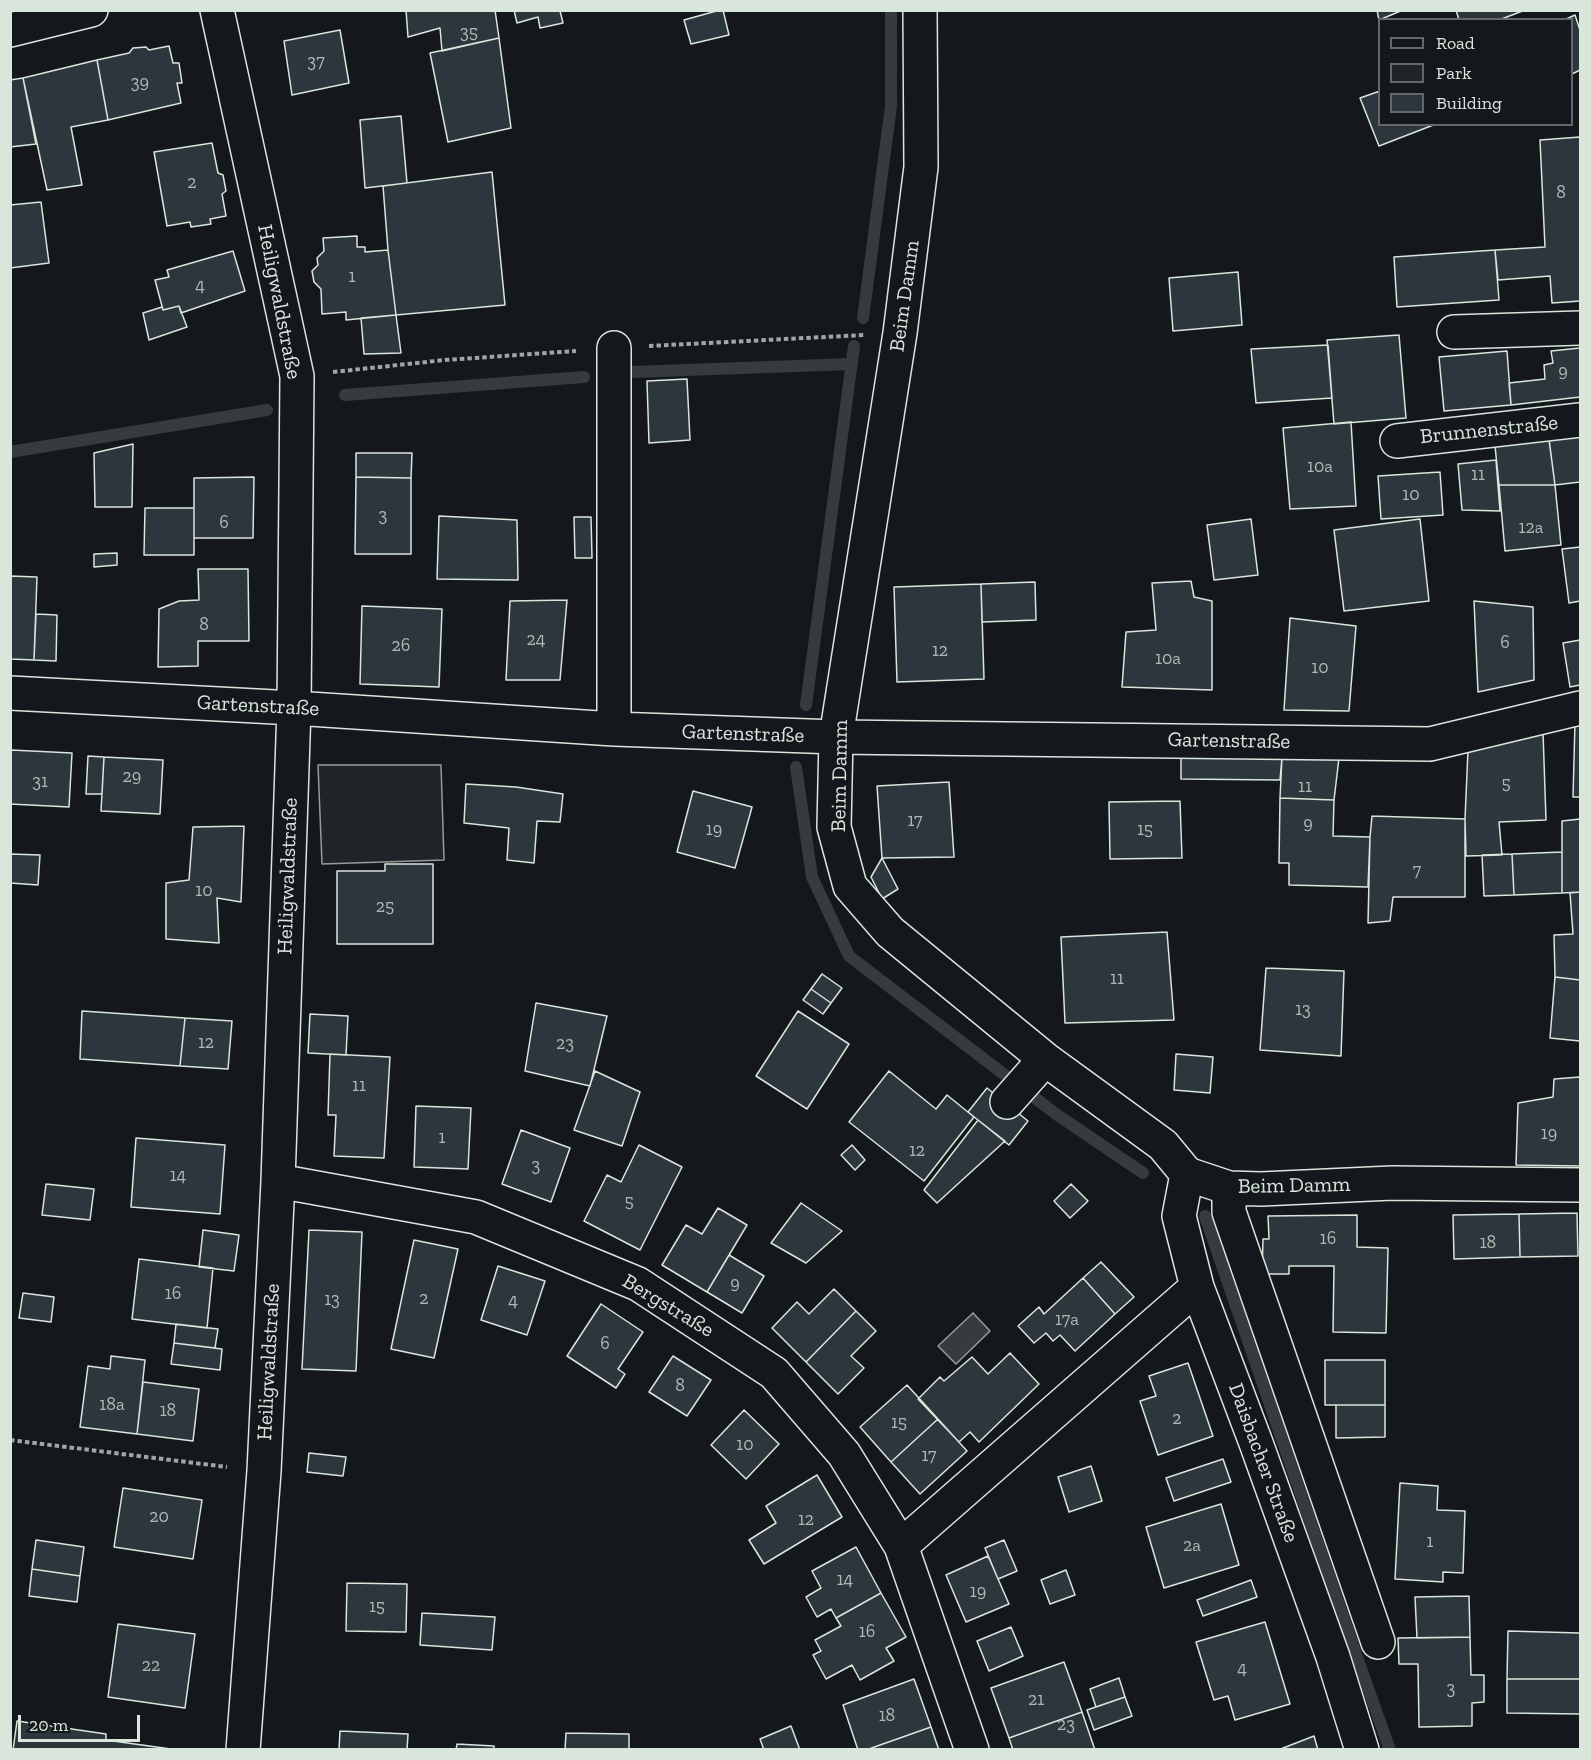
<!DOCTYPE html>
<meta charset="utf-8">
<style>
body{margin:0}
#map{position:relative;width:1591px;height:1760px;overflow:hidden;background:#14181c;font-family:"Zilla Slab",serif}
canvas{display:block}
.frame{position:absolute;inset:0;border:12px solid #d8e6dc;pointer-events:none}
.legend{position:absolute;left:1378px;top:18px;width:195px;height:108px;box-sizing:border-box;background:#14181c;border:2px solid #626a69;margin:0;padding:8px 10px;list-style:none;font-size:18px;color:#d8e6dc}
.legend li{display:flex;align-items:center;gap:12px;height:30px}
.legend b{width:30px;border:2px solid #626a69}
.scale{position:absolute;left:18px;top:1715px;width:122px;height:27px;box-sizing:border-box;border:3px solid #d8e6dc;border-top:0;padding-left:8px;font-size:18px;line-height:21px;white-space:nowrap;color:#d8e6dc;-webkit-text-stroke:4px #14181c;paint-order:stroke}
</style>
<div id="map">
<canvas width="1591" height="1760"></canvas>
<div class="frame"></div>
<ul class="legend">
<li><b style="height:8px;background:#14181c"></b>Road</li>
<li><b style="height:16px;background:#202428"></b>Park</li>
<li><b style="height:16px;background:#2c363c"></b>Building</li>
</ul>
<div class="scale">20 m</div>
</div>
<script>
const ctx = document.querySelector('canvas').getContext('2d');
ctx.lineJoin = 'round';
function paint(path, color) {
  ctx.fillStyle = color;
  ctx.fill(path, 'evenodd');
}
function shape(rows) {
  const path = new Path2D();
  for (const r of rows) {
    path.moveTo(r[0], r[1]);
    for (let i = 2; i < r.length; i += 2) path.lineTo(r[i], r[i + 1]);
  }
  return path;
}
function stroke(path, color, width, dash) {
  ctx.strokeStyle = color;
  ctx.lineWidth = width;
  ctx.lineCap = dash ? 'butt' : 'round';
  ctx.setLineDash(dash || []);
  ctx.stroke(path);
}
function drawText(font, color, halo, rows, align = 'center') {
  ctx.font = font + ' "Zilla Slab",serif';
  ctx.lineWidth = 4.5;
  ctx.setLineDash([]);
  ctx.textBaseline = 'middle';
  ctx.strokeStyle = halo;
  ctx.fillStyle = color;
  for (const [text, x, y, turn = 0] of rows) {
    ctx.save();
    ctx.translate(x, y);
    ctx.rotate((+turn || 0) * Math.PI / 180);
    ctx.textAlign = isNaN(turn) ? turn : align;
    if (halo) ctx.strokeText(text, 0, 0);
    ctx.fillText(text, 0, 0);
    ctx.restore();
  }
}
const green = shape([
 [318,765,441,765,444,860,322,864,318,765]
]);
paint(green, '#202428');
stroke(green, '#939e99', 1.5);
const water = shape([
 [973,1313,990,1331,956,1364,938,1346,973,1313]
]);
paint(water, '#363b3e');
stroke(water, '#939e99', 1.5);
stroke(shape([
 [863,318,891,106,891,10],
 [631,372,851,364],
 [345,395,584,377],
 [10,452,267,410],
 [806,705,854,346],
 [796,767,812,877,849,956,1056,1114,1143,1173],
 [1205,1216,1358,1660,1390,1750]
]), '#363b3e', 12);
const building = shape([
 [406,10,495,10,499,38,442,51,440,28,408,37,406,10],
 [514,10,564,10,560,11,563,23,540,28,538,17,517,23,514,10],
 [720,10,723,10,729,35,691,44,684,20,720,10],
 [1377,10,1403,10,1379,20,1377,10],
 [1456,10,1525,10,1499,20,1459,20,1456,10],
 [1575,15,1580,30,1580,70,1572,74,1572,20,1564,20,1575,15],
 [340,30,349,83,292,95,284,41,340,30],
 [499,38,511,128,448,142,430,53,499,38],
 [169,46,173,63,179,63,182,83,177,83,181,103,108,120,97,60,129,53,133,48,146,47,149,50,169,46],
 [97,60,108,120,71,127,82,185,47,190,23,78,97,60],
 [23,78,36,144,10,147,10,80,23,78],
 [1380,91,1380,124,1436,124,1379,146,1360,98,1380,91],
 [401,116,407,183,365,188,360,120,401,116],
 [1580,137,1580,301,1552,303,1550,276,1498,280,1495,250,1545,247,1540,140,1580,137],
 [212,143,218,173,223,175,226,191,222,194,226,216,210,219,211,224,191,227,190,222,167,226,154,152,212,143],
 [492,172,505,305,396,315,388,250,383,186,492,172],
 [41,202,49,263,10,268,10,205,41,202],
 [357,236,357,247,365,247,365,252,388,250,396,315,346,320,346,312,322,314,321,289,314,282,312,271,318,265,317,258,324,251,323,238,357,236],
 [1495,250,1499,300,1397,307,1394,257,1495,250],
 [233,251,245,291,181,313,179,306,163,310,155,280,169,277,167,270,233,251],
 [1238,272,1242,325,1173,331,1169,278,1238,272],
 [179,306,187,327,149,340,143,313,162,307,163,310,179,306],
 [396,315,401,353,364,354,361,318,396,315],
 [1399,335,1406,418,1334,424,1327,340,1399,335],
 [1328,345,1332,398,1256,403,1251,349,1328,345],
 [1580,348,1580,397,1511,405,1509,383,1545,379,1544,365,1553,363,1551,351,1580,348],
 [1507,351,1511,405,1444,411,1439,357,1507,351],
 [687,379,690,440,649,443,647,381,687,379],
 [1351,422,1356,506,1290,509,1283,428,1351,422],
 [1580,428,1580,482,1555,485,1548,431,1580,428],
 [1549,440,1555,485,1499,485,1495,446,1549,440],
 [133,444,132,507,95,507,94,453,133,444],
 [356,453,412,453,411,478,356,477,356,453],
 [1496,460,1500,511,1462,510,1458,464,1496,460],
 [1440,472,1443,515,1381,519,1378,476,1440,472],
 [254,477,253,538,194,538,194,478,254,477],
 [356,477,411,478,411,554,355,554,356,477],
 [1499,485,1555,485,1561,545,1505,551,1499,485],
 [145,508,194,508,194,555,144,555,145,508],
 [439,516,517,520,518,580,437,579,439,516],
 [574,517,591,517,592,558,575,558,574,517],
 [1251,519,1258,575,1214,580,1207,525,1251,519],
 [1420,519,1429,601,1344,611,1334,530,1420,519],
 [1580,547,1580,601,1569,603,1562,549,1580,547],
 [117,553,117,565,94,567,94,554,117,553],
 [198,569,248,569,249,641,198,641,198,666,158,667,159,609,179,601,199,600,198,569],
 [10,576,37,577,34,660,10,659,10,576],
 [1191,581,1194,597,1212,601,1212,690,1122,687,1126,632,1156,630,1152,583,1191,581],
 [1035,582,1036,620,982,622,981,584,1035,582],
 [981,584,984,679,897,682,894,587,981,584],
 [567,600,560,680,506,680,510,601,567,600],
 [1474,601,1533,607,1534,680,1478,692,1474,601],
 [362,606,442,609,439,687,360,684,362,606],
 [36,614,57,615,56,661,34,660,36,614],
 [1290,618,1356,626,1349,711,1284,710,1290,618],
 [1580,640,1580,685,1570,687,1563,643,1580,640],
 [1580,721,1580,797,1573,797,1575,722,1580,721],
 [1543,732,1546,820,1499,822,1502,855,1466,856,1465,819,1468,750,1543,732],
 [11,750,72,753,69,807,10,804,11,750],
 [88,756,104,757,102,794,86,794,88,756],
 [1181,756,1282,757,1280,780,1181,779,1181,756],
 [104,757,163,760,160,814,101,811,104,757],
 [1282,757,1339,758,1334,800,1280,798,1282,757],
 [949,782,954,857,882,858,877,786,949,782],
 [466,784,516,787,563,794,560,822,537,821,534,863,507,860,509,828,464,823,466,784],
 [693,791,752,807,735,868,677,852,693,791],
 [1280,798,1334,800,1333,836,1370,837,1368,887,1289,885,1289,863,1279,863,1280,798],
 [1180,801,1182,858,1110,859,1109,802,1180,801],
 [1372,816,1465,819,1465,897,1393,897,1390,921,1368,923,1370,837,1372,816],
 [1580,819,1580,892,1562,893,1562,821,1580,819],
 [244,826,241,902,217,898,219,943,166,939,166,883,189,880,193,827,244,826],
 [1562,852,1562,893,1514,895,1512,854,1562,852],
 [10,854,40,855,38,885,10,883,10,854],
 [1512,854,1514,895,1484,896,1482,855,1512,854],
 [882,858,898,889,882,899,871,877,882,858],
 [385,864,433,864,433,944,337,944,337,871,385,871,385,864],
 [1580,892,1580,980,1555,977,1554,935,1573,934,1570,893,1580,892],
 [1167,932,1174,1020,1065,1023,1061,937,1167,932],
 [1266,968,1344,971,1341,1056,1260,1050,1266,968],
 [822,974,842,988,831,1003,811,989,822,974],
 [1555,977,1580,980,1580,1041,1550,1038,1555,977],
 [811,989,831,1003,823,1014,803,1000,811,989],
 [536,1003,607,1016,590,1086,525,1071,536,1003],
 [82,1011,185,1018,180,1066,80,1059,82,1011],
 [798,1011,849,1044,807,1109,756,1076,798,1011],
 [310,1014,348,1016,346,1055,308,1053,310,1014],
 [185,1018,232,1021,228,1069,180,1066,185,1018],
 [330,1054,390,1057,384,1158,334,1156,336,1115,328,1115,330,1054],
 [1176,1054,1213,1057,1210,1093,1174,1090,1176,1054],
 [595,1071,640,1092,622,1146,574,1130,595,1071],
 [889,1071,936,1109,947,1095,974,1117,924,1181,849,1122,889,1071],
 [1580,1077,1580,1166,1516,1165,1518,1103,1553,1097,1554,1079,1580,1077],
 [987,1088,1028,1121,1009,1145,968,1112,987,1088],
 [416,1106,471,1108,468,1169,414,1167,416,1106],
 [978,1120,1005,1141,937,1203,924,1190,978,1120],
 [521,1130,570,1148,551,1202,502,1184,521,1130],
 [136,1138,225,1145,220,1214,131,1207,136,1138],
 [639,1145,682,1167,640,1250,584,1221,607,1175,621,1182,639,1145],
 [852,1145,865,1160,855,1170,841,1155,852,1145],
 [46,1184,94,1189,90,1220,42,1215,46,1184],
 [1071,1184,1088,1201,1070,1218,1054,1201,1071,1184],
 [801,1203,842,1231,806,1263,771,1243,801,1203],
 [718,1208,747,1225,707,1292,662,1265,686,1225,702,1234,718,1208],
 [1577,1213,1578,1256,1520,1257,1519,1214,1577,1213],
 [1519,1214,1520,1257,1454,1259,1453,1215,1519,1214],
 [1357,1215,1357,1247,1388,1248,1386,1333,1333,1332,1334,1266,1289,1266,1289,1274,1262,1274,1263,1239,1269,1239,1268,1216,1357,1215],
 [203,1230,239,1235,234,1271,199,1267,203,1230],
 [309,1230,362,1232,356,1371,302,1369,309,1230],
 [414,1240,458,1249,434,1358,391,1349,414,1240],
 [729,1255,764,1276,742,1313,707,1292,729,1255],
 [139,1259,213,1268,207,1328,132,1319,139,1259],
 [1101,1262,1134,1297,1115,1314,1083,1278,1101,1262],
 [498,1266,545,1281,527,1335,481,1320,498,1266],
 [1083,1278,1115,1314,1075,1351,1060,1335,1053,1341,1046,1333,1034,1343,1018,1326,1039,1307,1044,1314,1083,1278],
 [834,1289,856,1311,806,1362,772,1328,797,1302,809,1314,834,1289],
 [23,1293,54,1297,51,1322,19,1318,23,1293],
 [601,1304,643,1332,618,1369,625,1374,616,1388,567,1356,601,1304],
 [856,1311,876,1331,851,1356,864,1368,838,1394,806,1362,856,1311],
 [176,1324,218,1329,215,1348,174,1343,176,1324],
 [174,1343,222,1349,220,1370,171,1364,174,1343],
 [1010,1353,1039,1384,979,1442,970,1432,959,1442,918,1399,940,1377,944,1381,972,1357,988,1374,1010,1353],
 [111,1356,145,1360,137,1434,80,1427,88,1366,110,1369,111,1356],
 [673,1356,711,1380,687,1416,649,1392,673,1356],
 [1325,1360,1385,1360,1385,1405,1325,1405,1325,1360],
 [1188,1363,1213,1436,1158,1455,1140,1401,1156,1396,1149,1376,1188,1363],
 [143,1382,199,1389,193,1441,137,1434,143,1382],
 [907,1385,938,1419,891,1462,860,1427,907,1385],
 [1336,1405,1385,1405,1385,1437,1336,1438,1336,1405],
 [744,1410,779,1444,746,1479,711,1445,744,1410],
 [938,1419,967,1451,920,1494,891,1462,938,1419],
 [309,1453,346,1457,343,1476,307,1472,309,1453],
 [1223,1459,1231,1482,1174,1501,1166,1478,1223,1459],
 [1091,1466,1102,1501,1069,1512,1058,1477,1091,1466],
 [817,1475,842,1517,764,1564,749,1540,776,1523,766,1506,817,1475],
 [1400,1483,1438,1486,1437,1510,1465,1511,1463,1573,1443,1572,1443,1582,1395,1579,1400,1483],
 [123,1488,202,1500,193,1559,114,1547,123,1488],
 [1221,1504,1239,1565,1164,1588,1146,1527,1221,1504],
 [36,1540,84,1547,80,1576,32,1569,36,1540],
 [1004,1540,1017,1571,998,1579,985,1548,1004,1540],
 [856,1547,881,1593,836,1618,831,1609,817,1617,806,1597,821,1588,812,1571,856,1547],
 [988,1556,1009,1604,966,1622,946,1575,988,1556],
 [32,1569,80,1576,77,1602,29,1596,32,1569],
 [1066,1570,1075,1595,1050,1604,1041,1580,1066,1570],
 [1251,1580,1257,1597,1203,1616,1197,1600,1251,1580],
 [347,1583,407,1584,406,1632,346,1631,347,1583],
 [881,1593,906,1637,886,1648,894,1661,860,1680,852,1665,826,1679,813,1655,821,1651,815,1640,841,1626,836,1618,881,1593],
 [1469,1596,1470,1637,1417,1638,1415,1597,1469,1596],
 [422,1613,495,1617,492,1650,420,1645,422,1613],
 [1265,1622,1290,1704,1235,1720,1228,1696,1214,1700,1196,1642,1265,1622],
 [118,1624,195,1634,185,1708,108,1697,118,1624],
 [1011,1627,1023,1656,989,1671,977,1641,1011,1627],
 [1508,1631,1580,1633,1580,1679,1507,1679,1508,1631],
 [1470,1637,1471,1675,1484,1675,1484,1702,1472,1703,1472,1726,1419,1727,1418,1664,1399,1664,1398,1638,1470,1637],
 [1064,1662,1082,1712,1009,1738,991,1688,1064,1662],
 [1119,1678,1125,1697,1096,1707,1090,1689,1119,1678],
 [914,1679,931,1727,866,1750,858,1750,843,1705,914,1679],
 [1507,1679,1580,1679,1580,1714,1507,1713,1507,1679],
 [1125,1697,1132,1716,1094,1730,1087,1710,1125,1697],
 [1082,1712,1095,1750,1013,1750,1009,1738,1082,1712],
 [17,1721,106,1734,106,1740,178,1750,13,1750,17,1721],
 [791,1726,800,1750,764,1750,760,1739,791,1726],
 [931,1727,939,1750,866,1750,931,1727],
 [340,1731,408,1734,407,1750,339,1750,340,1731],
 [566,1733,629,1734,629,1750,565,1750,566,1733],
 [1314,1736,1318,1750,1278,1750,1314,1736],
 [457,1744,494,1746,494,1750,456,1750,457,1744]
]);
paint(building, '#2c363c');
stroke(building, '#d8e6dc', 1.5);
const minor = shape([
 [217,10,297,376,294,708,278,1181,264,1471,243,1750],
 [920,10,921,167,900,333,836,737,834,827,850,886,890,932,1045,1059,1163,1145,1187,1174,1229,1188,1261,1189,1392,1183,1580,1185],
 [1454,332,1580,328],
 [1397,441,1580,420],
 [10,693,294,708,614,729,836,737,1430,744,1580,708],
 [614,729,614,348],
 [1007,1102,1045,1059],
 [1187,1174,1179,1216,1197,1287,1256,1443,1333,1657,1362,1750],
 [278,1181,476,1217,638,1284,774,1373,844,1454,901,1546,972,1750],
 [1229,1188,1229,1212,1378,1642],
 [901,1546,1197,1287]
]);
const major = shape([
 [10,30,91,10]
]);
stroke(minor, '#d8e6dc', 36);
stroke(major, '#d8e6dc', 36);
stroke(shape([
 [649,346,864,335],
 [333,372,445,360,576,351],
 [10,1440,227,1467]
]), '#9da8a2', 4, [4.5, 3]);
stroke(minor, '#14181c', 33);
stroke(major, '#14181c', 33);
drawText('18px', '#adbab4', null, [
 ["35",469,33],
 ["37",316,62],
 ["39",140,83],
 ["2",192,183],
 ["8",1561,193],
 ["1",352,277],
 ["4",200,286],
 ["9",1563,372],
 ["10a",1320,467],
 ["11",1478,475],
 ["10",1411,495],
 ["3",383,516],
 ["6",224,523],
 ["12a",1531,528],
 ["8",204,625],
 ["24",536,640],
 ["6",1505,643],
 ["26",401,646],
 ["12",940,651],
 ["10a",1168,659],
 ["10",1320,668],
 ["29",132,777],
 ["31",40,782],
 ["5",1506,784],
 ["11",1305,787],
 ["17",915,821],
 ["9",1308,824],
 ["19",714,830],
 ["15",1145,830],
 ["7",1417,871],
 ["10",204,891],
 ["25",385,907],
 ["11",1117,979],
 ["13",1303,1010],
 ["12",206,1043],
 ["23",565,1044],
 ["11",359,1086],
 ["19",1549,1134],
 ["1",442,1138],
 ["12",917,1151],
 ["3",536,1166],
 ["14",178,1176],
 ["5",629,1202],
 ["16",1328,1239],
 ["18",1488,1243],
 ["9",735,1284],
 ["16",173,1294],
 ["2",424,1299],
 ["13",332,1300],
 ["4",513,1301],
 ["17a",1067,1320],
 ["6",605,1344],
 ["8",680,1386],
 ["18a",112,1405],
 ["18",168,1411],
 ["2",1177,1419],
 ["15",899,1423],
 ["10",745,1445],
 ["17",929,1456],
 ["20",159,1517],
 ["12",806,1520],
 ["1",1430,1542],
 ["2a",1192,1546],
 ["14",845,1580],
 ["19",978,1592],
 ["15",377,1607],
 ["16",867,1632],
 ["22",151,1666],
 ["4",1242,1669],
 ["3",1451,1689],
 ["21",1036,1700],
 ["18",887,1716],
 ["23",1066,1725]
]);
drawText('21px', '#d8e6dc', '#14181c', [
 ["Beim Damm",905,296,-82],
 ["Heiligwaldstraße",279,302,79],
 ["Brunnenstraße",1489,430,-6],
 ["Gartenstraße",258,706,3],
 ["Gartenstraße",743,734,2],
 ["Gartenstraße",1229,741,1],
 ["Beim Damm",840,776,-89],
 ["Heiligwaldstraße",288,876,-88],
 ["Beim Damm",1294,1186,-1],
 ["Bergstraße",668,1306,31],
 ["Heiligwaldstraße",269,1362,-87],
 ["Daisbacher Straße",1263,1463,70]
]);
</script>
